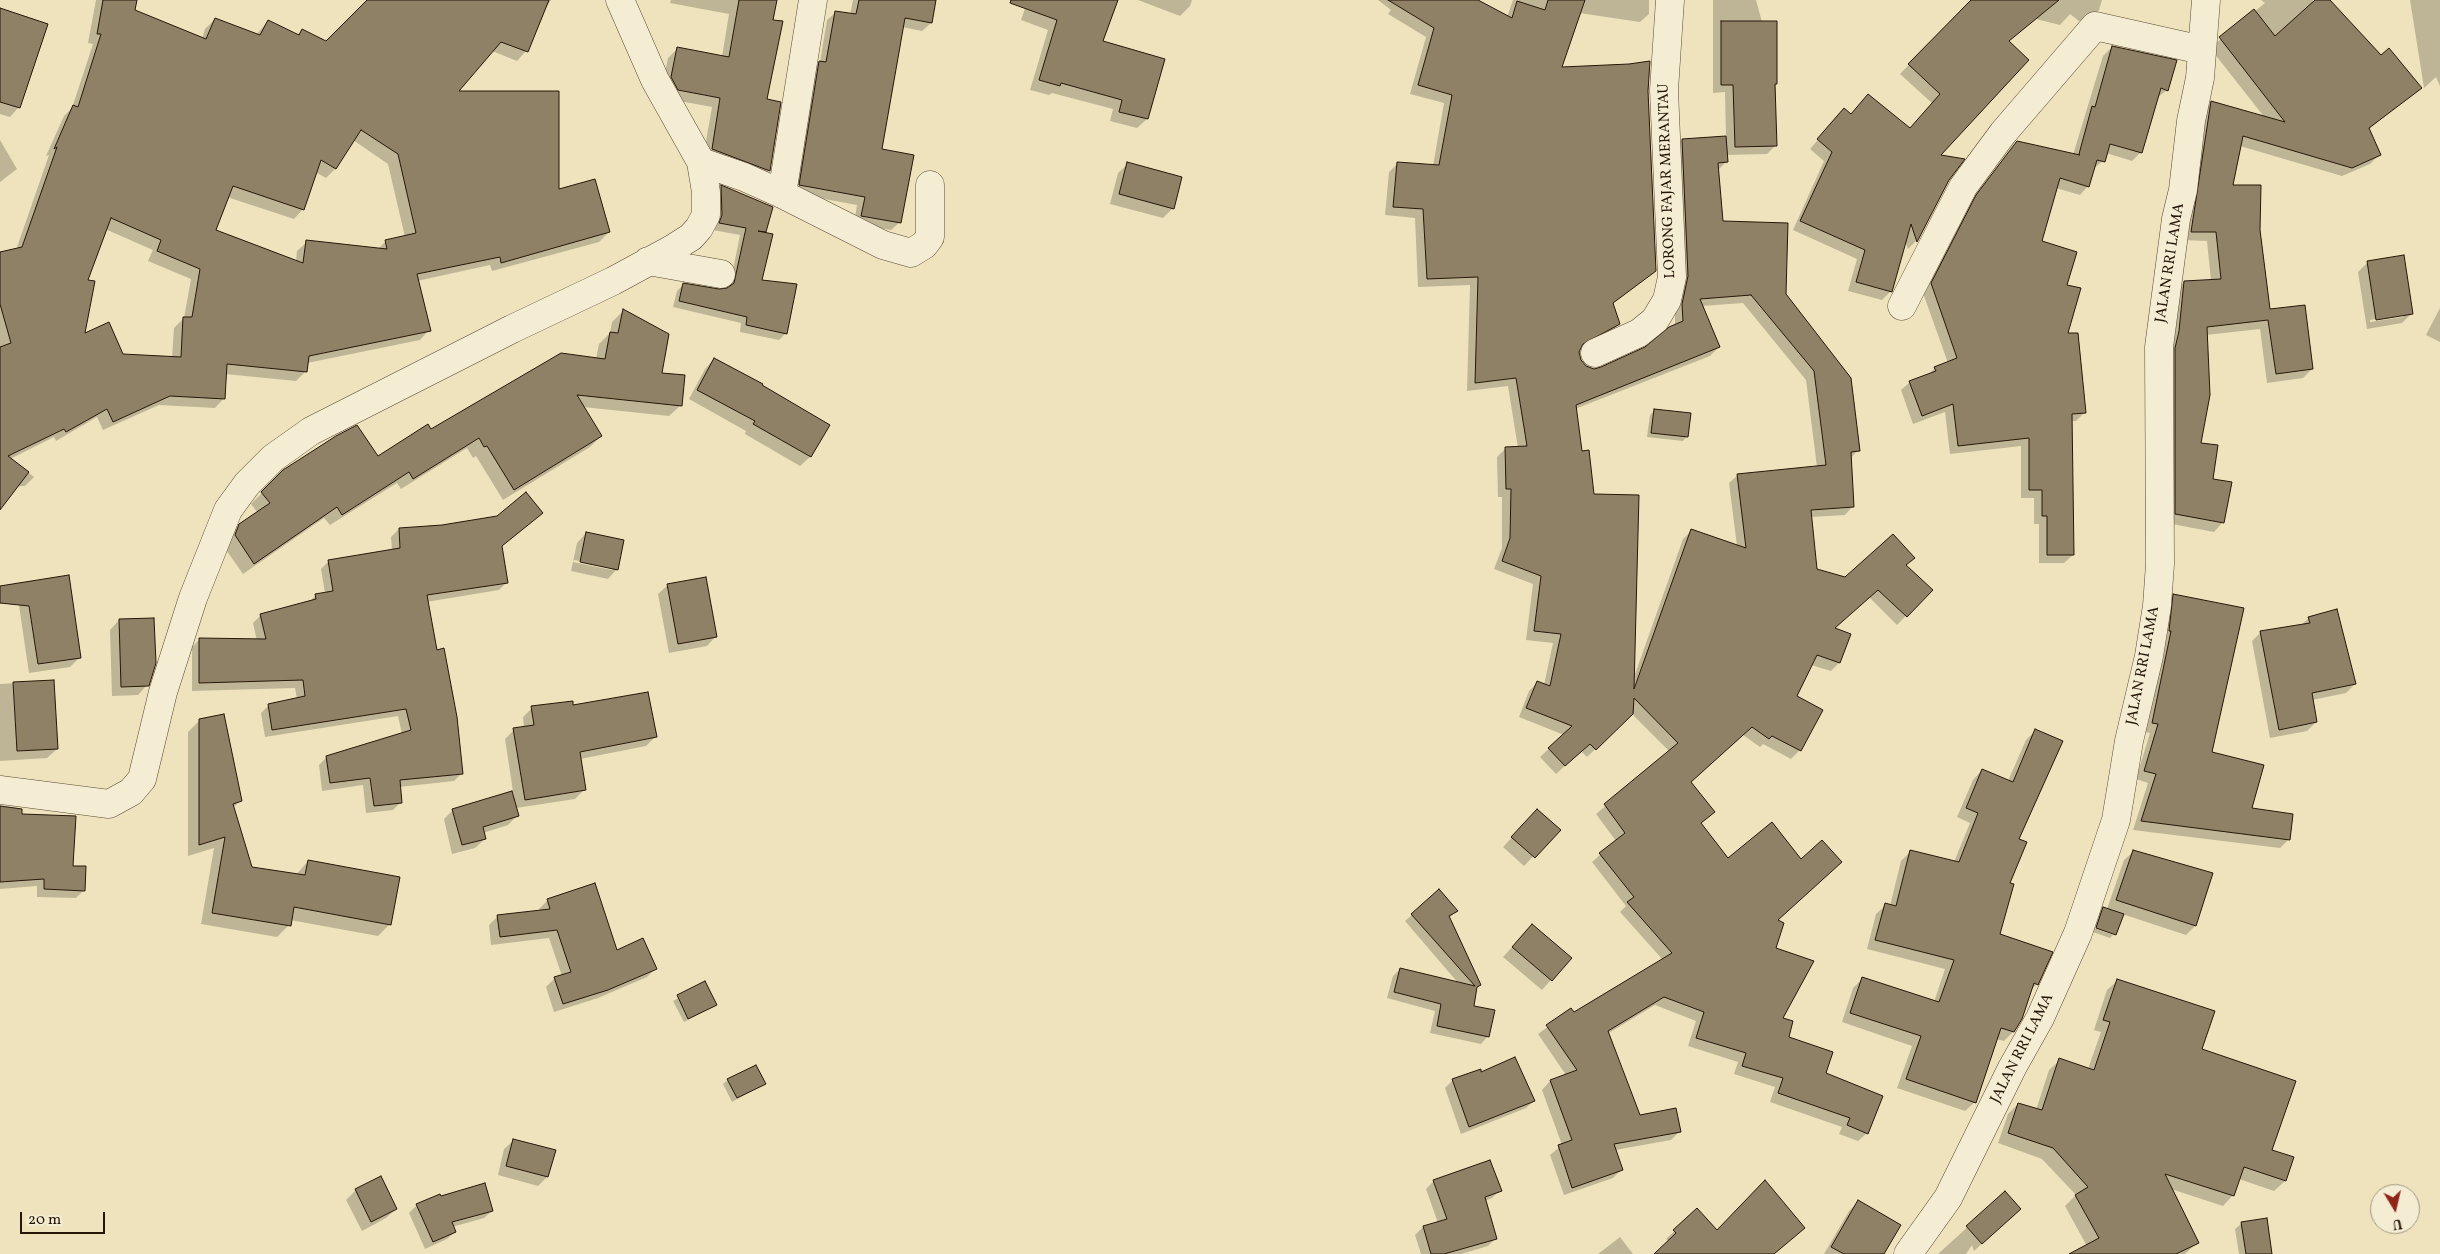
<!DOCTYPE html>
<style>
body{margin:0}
#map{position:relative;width:2440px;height:1254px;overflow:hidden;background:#eee3bc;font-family:Vollkorn,serif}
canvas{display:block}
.north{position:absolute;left:2370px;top:1184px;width:50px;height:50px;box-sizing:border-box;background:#f4edd3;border:1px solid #a29782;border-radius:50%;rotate:171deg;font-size:14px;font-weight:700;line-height:20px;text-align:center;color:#261608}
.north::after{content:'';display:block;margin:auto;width:18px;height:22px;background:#8f2418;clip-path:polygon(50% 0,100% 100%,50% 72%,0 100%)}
.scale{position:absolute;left:20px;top:1212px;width:85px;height:22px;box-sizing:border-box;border:2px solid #261608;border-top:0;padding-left:6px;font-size:15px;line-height:18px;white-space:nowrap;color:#261608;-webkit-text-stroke:4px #f4edd3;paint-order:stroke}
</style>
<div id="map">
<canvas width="2440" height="1254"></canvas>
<div class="north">U</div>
<div class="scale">20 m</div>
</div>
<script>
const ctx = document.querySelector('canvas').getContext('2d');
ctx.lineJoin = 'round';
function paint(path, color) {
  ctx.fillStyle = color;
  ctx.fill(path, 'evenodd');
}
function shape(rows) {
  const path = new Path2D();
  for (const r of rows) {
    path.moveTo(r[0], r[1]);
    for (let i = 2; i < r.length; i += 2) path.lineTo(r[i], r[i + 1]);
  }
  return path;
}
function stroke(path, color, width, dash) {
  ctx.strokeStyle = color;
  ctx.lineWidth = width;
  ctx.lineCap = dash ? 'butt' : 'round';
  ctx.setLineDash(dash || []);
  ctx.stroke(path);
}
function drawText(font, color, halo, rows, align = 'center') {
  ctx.font = font + ' Vollkorn,serif';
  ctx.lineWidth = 4.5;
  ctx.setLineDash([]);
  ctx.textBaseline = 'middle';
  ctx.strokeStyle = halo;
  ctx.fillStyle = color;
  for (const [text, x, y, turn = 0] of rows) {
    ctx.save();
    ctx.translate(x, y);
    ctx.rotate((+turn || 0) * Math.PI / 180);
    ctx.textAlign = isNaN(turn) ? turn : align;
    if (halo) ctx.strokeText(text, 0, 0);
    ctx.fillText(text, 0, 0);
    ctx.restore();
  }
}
paint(shape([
 [96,0,135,0,133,11,202,39,205,29,215,19,256,35,268,21,297,35,302,30,327,42,380,0,551,0,543,12,526,51,517,61,492,51,456,92,558,191,609,232,599,242,492,271,490,265,417,281,429,330,420,340,307,363,306,371,296,381,225,374,224,398,215,408,159,405,103,430,97,417,56,441,54,437,10,459,34,477,25,486,4,487,0,508,0,253,16,250,49,155,46,156,64,116,72,108,93,44,88,43],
 [353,140,388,164,405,237,386,241,377,250,307,242,297,251,296,261,214,231,227,197,294,219,303,209,315,172,326,178,335,169],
 [105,229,153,250,148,261,191,279,184,318,174,328,172,358,122,355,83,335,86,281],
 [671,0,776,0,765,100,779,103,769,171,759,180,703,158,712,107,669,99,662,87,668,58,677,49,722,57,729,14,670,3],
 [853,0,935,0,931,23,922,31,902,27,881,150,900,222,891,230,854,224,857,205,792,193,811,70,820,62,827,20,836,12,850,15],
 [1028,0,1117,0,1102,42,1163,60,1147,119,1137,128,1110,121,1113,109,1052,93,1049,95,1030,90,1048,30,1021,20],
 [1138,0,1192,0,1190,6,1180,16],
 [1378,0,1475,0,1507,17,1513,0,1649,0,1649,14,1640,22,1579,13,1560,69,1647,91,1655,271,1612,304,1619,324,1610,333,1580,346,1579,360,1585,366,1593,370,1601,369,1646,348,1675,326,1674,148,1682,140,1726,137,1725,92,1713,93,1713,0,1756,0,1762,22,1775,22,1776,145,1767,154,1726,155,1726,162,1718,170,1722,223,1784,294,1858,450,1850,459,1853,506,1845,515,1811,517,1816,570,1845,578,1905,565,1931,590,1897,625,1869,597,1833,629,1849,635,1839,663,1831,671,1811,665,1795,697,1821,710,1800,750,1791,759,1763,744,1760,747,1743,735,1689,782,1713,812,1700,824,1777,921,1775,949,1781,1019,1787,1038,1824,1074,1867,1133,1858,1141,1839,1134,1842,1127,1770,1102,1775,1087,1734,1074,1738,1062,1688,1046,1696,1021,1655,1005,1607,1034,1639,1116,1679,1132,1671,1140,1615,1150,1621,1170,1613,1178,1564,1195,1550,1155,1562,1145,1542,1090,1550,1081,1566,1075,1538,1034,1571,1010,1574,1014,1663,960,1620,912,1626,906,1592,862,1616,841,1596,814,1670,752,1632,714,1587,757,1581,751,1556,774,1540,757,1564,735,1519,717,1529,691,1537,683,1544,685,1553,643,1526,640,1533,584,1494,569,1502,548,1502,497,1498,497,1497,457,1506,448,1518,448,1508,386,1467,391,1470,285,1418,287,1415,218,1385,215,1389,172,1398,163,1433,166,1444,103,1410,94,1426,37,1388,14,1391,10],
 [1743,303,1806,380,1817,467,1738,475,1729,483,1737,546,1692,530,1683,539,1634,677,1593,496,1581,452,1575,409,1710,356,1719,347,1702,306],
 [1971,0,2102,0,2099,10,2090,19,2079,21,2070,14,2060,25,2036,19,2008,42,1939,156,1948,179,1916,241,1908,249,1905,240,1891,291,1882,300,1848,291,1857,259,1793,230,1824,161,1810,149,1836,119,1850,115,1868,96,1909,129,1933,104,1900,74],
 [2261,0,2312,0,2314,2,2316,0,2329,0,2380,57,2420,88,2368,130,2379,155,2370,164,2342,176,2240,146,2232,186,2259,230,2269,311,2312,369,2303,378,2267,383,2260,329,2206,335,2199,444,2223,522,2214,532,2167,523,2166,358,2175,291,2184,282,2211,281,2207,241,2183,240,2202,111,2212,102,2265,118,2210,48,2265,3],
 [2410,0,2440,0,2440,86,2436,77,2424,88],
 [0,9,19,107,10,117,0,114],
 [2112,47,2167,90,2157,98,2141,152,2132,161,2106,153,2103,161,2093,169,2088,186,2080,195,2056,188,2041,242,2066,286,2066,335,2085,412,2076,421,2071,421,2073,555,2064,563,2039,563,2039,524,2034,524,2034,498,2021,498,2021,446,1950,454,1945,412,1913,424,1901,390,1910,382,1928,375,1935,368,1948,363,1923,293,1968,205,2017,142,2073,155,2103,56],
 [0,140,17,169,0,182],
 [1128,164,1173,208,1163,218,1110,204,1118,173],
 [721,187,772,208,764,233,761,282,786,333,779,340,740,332,741,323,673,307,677,291,684,284,719,291,729,289,740,235,713,230,715,193],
 [2367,263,2412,313,2402,323,2367,329,2358,272],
 [2403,314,2403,317,2370,322,2370,320],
 [2440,308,2440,342,2426,335],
 [623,311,681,405,669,416,583,407,601,436,590,447,503,500,476,456,473,458,467,448,401,489,397,483,330,525,324,518,243,574,224,547,228,537,240,525,258,513,251,504,284,471,377,458,430,430,596,359,599,344,610,333,612,322],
 [714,359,828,425,810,457,800,466,745,434,746,431,689,399,705,369],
 [1655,410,1687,436,1683,441,1647,437,1650,415],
 [541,513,501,547,507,582,499,590,426,602,462,773,454,781,399,787,401,802,393,810,366,813,363,785,322,791,319,765,327,757,402,734,398,716,265,737,261,713,269,705,297,699,295,688,192,691,192,647,200,639,257,641,253,623,261,615,309,602,316,595,325,593,321,569,329,561,392,551,391,537,399,529,442,526],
 [586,533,617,569,608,579,571,571,577,543],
 [574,560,612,567,612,570,573,562],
 [668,585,716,636,707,646,669,653,658,594],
 [17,592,80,657,70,667,29,673],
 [2174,596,2210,753,2251,809,2289,839,2280,848,2133,830,2148,783,2136,779,2150,733,2144,732,2165,605],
 [2309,618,2355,684,2346,693,2312,700,2316,722,2307,731,2270,738,2252,641,2261,632,2301,625],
 [119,620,147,685,138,695,112,696,110,630],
 [53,681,57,749,47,758,0,761,0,684],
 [572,707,655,737,646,746,580,759,584,790,575,799,516,808,518,815,508,825,483,833,485,839,475,848,452,854,444,819,453,810,514,798,505,739,514,730,524,728,523,717,532,708],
 [200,720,241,800,233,808,251,868,296,875,308,861,389,925,378,936,290,920,289,925,277,937,201,924,214,848,188,856,188,732],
 [2035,731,2018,840,1998,935,2037,984,2030,991,2013,1032,2004,1041,1996,1039,1975,1102,1965,1111,1897,1088,1912,1046,1842,1022,1853,988,1863,978,1934,1002,1945,969,1867,949,1876,914,1886,905,1890,906,1901,861,1911,851,1954,862,1970,823,1957,817,1973,780,1982,770,2008,781,2026,740],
 [0,807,21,815,72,867,84,890,76,898,37,897,37,886,0,889],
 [1528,820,1559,830,1524,866,1503,847],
 [2134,851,2195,926,2186,935,2122,914,2114,934,2095,926,2099,912,2104,908,2107,909,2124,860],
 [594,885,617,951,655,969,647,977,598,998,554,1012,546,987,555,978,562,976,549,938,491,945,489,925,498,916,540,912,539,909,547,901],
 [1439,891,1457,911,1449,918,1480,984,1476,988,1473,1007,1488,1036,1481,1044,1430,1033,1435,1011,1387,998,1393,976,1400,969,1459,984,1405,921],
 [2094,928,2113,935,2110,938,2093,932],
 [1523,935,1570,958,1542,990,1503,957],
 [2118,980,2200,1050,2271,1150,2293,1158,2285,1181,2274,1191,2239,1179,2233,1195,2223,1206,2171,1189,2197,1243,2185,1254,2086,1254,2088,1248,2065,1206,2076,1195,2042,1159,1998,1143,2008,1114,2018,1104,2036,1110,2049,1070,2060,1060,2088,1069,2101,1032,2094,1030,2107,990],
 [704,983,715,1005,684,1022,673,1001],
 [1479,1074,1534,1101,1526,1108,1461,1134,1445,1088,1453,1080],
 [728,1080,764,1084,732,1102,723,1084],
 [514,1140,547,1177,538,1186,498,1175,504,1149],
 [1434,1181,1500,1190,1492,1198,1485,1201,1496,1238,1488,1246,1461,1254,1421,1254,1415,1235,1423,1227,1438,1223,1426,1189],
 [356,1190,396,1209,386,1218,362,1231,346,1200],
 [2005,1193,2012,1216,1974,1251,1972,1245,1966,1254,1938,1254],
 [1858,1202,1883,1254,1824,1254,1849,1211],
 [417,1205,492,1211,484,1218,452,1227,455,1232,447,1239,425,1249,409,1213],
 [1697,1210,1717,1231,1774,1254,1655,1254,1669,1241,1666,1239],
 [2242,1223,2271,1254,2239,1254,2235,1229],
 [1620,1237,1633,1254,1598,1254]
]), '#0003');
const building = shape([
 [103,0,137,0,135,10,206,39,215,18,260,35,268,20,299,35,302,29,326,41,367,0,549,0,528,52,501,42,459,91,559,91,559,189,595,179,610,232,501,263,500,257,417,274,431,331,309,356,307,372,227,364,225,399,170,396,113,422,107,409,66,432,64,429,8,456,29,472,0,510,0,347,11,343,0,304,0,252,22,247,57,147,54,149,73,105,78,107,101,34,97,34,103,0],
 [361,130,398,154,416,233,385,240,387,249,306,240,303,263,216,230,233,186,304,210,321,160,336,169,361,130],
 [111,218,161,240,157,251,200,269,192,317,183,317,181,357,123,354,109,322,85,333,95,281,88,280,111,218],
 [739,0,777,0,773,20,783,21,767,99,781,102,770,171,712,149,720,98,678,90,671,77,677,47,729,57,739,0],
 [859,0,936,0,932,23,905,18,882,149,914,155,901,223,861,216,865,197,799,185,819,61,826,62,835,11,856,14,859,0],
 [1011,0,1118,0,1103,41,1165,59,1148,119,1119,112,1122,100,1061,83,1060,86,1039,80,1057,20,1010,3,1011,0],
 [1388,0,1478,0,1512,18,1517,1,1545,10,1548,0,1585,0,1562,67,1629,64,1650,61,1648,91,1656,271,1613,303,1620,324,1583,344,1579,352,1581,360,1586,366,1594,369,1601,367,1645,347,1669,327,1683,321,1682,304,1688,276,1682,139,1726,136,1728,162,1718,163,1723,221,1788,223,1786,294,1851,378,1860,451,1851,452,1854,507,1811,510,1817,569,1845,577,1893,534,1915,558,1906,565,1933,590,1907,617,1878,590,1835,628,1851,634,1840,663,1817,655,1797,696,1823,710,1801,751,1772,736,1769,739,1752,727,1691,782,1715,812,1701,823,1728,858,1772,822,1801,859,1822,840,1842,862,1778,920,1784,923,1776,948,1814,961,1783,1018,1793,1021,1789,1037,1833,1052,1826,1073,1883,1096,1868,1134,1847,1125,1850,1118,1778,1093,1783,1078,1742,1066,1746,1053,1696,1038,1704,1012,1664,997,1608,1031,1640,1115,1676,1108,1681,1132,1614,1144,1623,1170,1572,1188,1558,1145,1572,1140,1550,1080,1577,1070,1546,1025,1571,1008,1574,1012,1672,953,1627,902,1634,897,1599,853,1625,833,1604,804,1678,743,1634,698,1633,714,1596,750,1590,744,1565,766,1548,748,1572,726,1526,708,1537,681,1550,686,1561,634,1534,631,1541,576,1502,561,1510,538,1511,489,1506,489,1505,447,1527,446,1516,378,1475,383,1478,277,1427,279,1423,209,1393,207,1397,162,1439,165,1452,95,1418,85,1434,28,1388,0],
 [1751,295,1814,371,1826,465,1737,474,1746,548,1691,529,1634,689,1639,495,1594,494,1589,450,1582,451,1576,405,1720,347,1700,299,1751,295],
 [1971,0,2059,0,2009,41,2029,60,1941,155,1965,159,1949,180,1917,242,1911,224,1892,292,1856,282,1865,250,1800,221,1832,152,1817,139,1844,108,1851,114,1868,94,1910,128,1940,94,1908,64,1971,0],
 [2315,0,2330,0,2381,55,2389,48,2422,88,2369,128,2381,155,2352,168,2243,136,2233,185,2261,185,2260,230,2270,309,2305,305,2313,369,2276,374,2268,320,2207,327,2210,395,2201,443,2218,445,2213,479,2232,482,2224,523,2175,514,2175,348,2179,331,2184,281,2221,279,2216,232,2191,232,2211,101,2285,122,2219,37,2254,9,2275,36,2315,0],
 [0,8,48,24,20,108,0,102,0,8],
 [1721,21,1777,21,1777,84,1775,84,1777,146,1735,147,1733,85,1721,85,1721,21],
 [2112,46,2177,60,2168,91,2161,88,2142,153,2110,144,2105,162,2097,160,2089,187,2060,178,2042,241,2077,252,2067,285,2081,288,2068,333,2078,333,2086,413,2072,414,2074,555,2047,555,2047,516,2042,516,2042,490,2029,490,2029,438,1958,446,1953,404,1922,416,1909,381,1936,371,1934,367,1957,358,1931,283,1976,195,2017,141,2080,155,2079,154,2092,106,2095,107,2112,46],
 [1127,162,1182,177,1174,209,1119,194,1127,162],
 [721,185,773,207,766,232,758,231,773,234,762,280,797,284,787,334,746,325,747,317,679,301,683,283,719,289,727,288,734,283,746,228,719,223,722,215,721,185],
 [2404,255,2413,314,2376,320,2367,261,2404,255],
 [623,309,669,334,662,373,685,375,682,406,577,395,602,436,514,490,487,446,484,447,479,438,413,479,409,472,342,515,337,507,254,564,235,535,239,524,270,503,261,492,283,470,336,436,357,425,378,456,428,424,431,429,561,353,605,359,610,332,618,333,623,309],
 [714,358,763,384,762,385,830,425,811,457,753,424,755,421,697,390,714,358],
 [1654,409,1691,413,1688,437,1651,433,1654,409],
 [526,492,543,513,502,546,508,583,427,595,437,650,444,648,457,717,463,774,400,780,402,803,374,806,370,778,330,783,326,756,411,730,406,709,272,730,268,704,305,696,303,680,199,683,199,638,266,639,260,614,316,599,315,594,333,591,328,560,400,548,399,528,442,525,497,516,526,492],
 [586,532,624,540,618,570,580,562,586,532],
 [69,575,81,658,38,664,29,606,0,603,0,586,69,575],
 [706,577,717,637,678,644,667,584,706,577],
 [2173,594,2244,608,2212,752,2264,765,2252,808,2293,814,2290,840,2141,821,2156,774,2144,771,2158,724,2152,723,2171,631,2169,631,2173,594],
 [2337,609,2356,684,2312,693,2317,722,2279,730,2260,631,2310,623,2308,617,2337,609],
 [154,618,156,663,149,686,121,687,119,619,154,618],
 [54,680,58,749,17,751,13,682,54,680],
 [648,692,657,737,580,752,586,790,525,800,513,728,534,725,531,706,573,701,573,705,648,692],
 [224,714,242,801,233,804,252,867,305,875,308,860,400,877,391,925,294,907,291,926,212,913,225,837,199,845,199,719,224,714],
 [2035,729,2063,741,2019,839,2027,842,2010,883,2014,884,2000,934,2053,952,2038,985,2034,983,2022,1019,2014,1032,2001,1028,1976,1103,1906,1079,1921,1036,1850,1013,1862,977,1939,1002,1954,960,1875,940,1885,903,1896,906,1910,850,1959,862,1978,813,1966,808,1982,769,2013,782,2035,729],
 [512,791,519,816,483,827,486,839,462,845,452,809,512,791],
 [0,806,22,809,22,814,76,816,73,866,86,866,85,891,44,889,44,879,0,882,0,806],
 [1537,809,1561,830,1535,858,1511,837,1537,809],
 [2133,850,2213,873,2196,926,2116,900,2133,850],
 [595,883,617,950,643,938,657,969,608,990,563,1004,554,977,571,972,557,930,500,937,497,915,550,909,547,899,595,883],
 [1439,889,1458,911,1449,916,1481,985,1477,987,1474,1006,1495,1010,1489,1037,1437,1026,1441,1004,1394,992,1400,968,1475,986,1411,914,1439,889],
 [2103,907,2124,914,2116,935,2096,928,2103,907],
 [1532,924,1572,958,1552,981,1512,947,1532,924],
 [2117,979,2215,1011,2202,1049,2296,1081,2272,1150,2294,1157,2286,1181,2244,1167,2234,1196,2165,1174,2199,1243,2176,1254,2069,1254,2099,1238,2075,1195,2088,1187,2053,1148,2008,1133,2018,1103,2042,1110,2059,1058,2094,1070,2110,1022,2103,1020,2117,979],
 [705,981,717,1005,688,1019,677,995,705,981],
 [1515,1057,1535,1101,1469,1127,1452,1079,1481,1069,1481,1072,1515,1057],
 [756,1065,766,1084,737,1098,727,1079,756,1065],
 [513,1139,556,1150,548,1177,506,1166,513,1139],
 [1490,1160,1502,1191,1485,1197,1497,1239,1444,1254,1431,1254,1423,1226,1447,1219,1433,1180,1490,1160],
 [381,1176,397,1209,371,1222,355,1189,381,1176],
 [1765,1180,1805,1228,1774,1254,1654,1254,1676,1233,1673,1230,1697,1208,1717,1230,1765,1180],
 [485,1183,493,1211,452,1222,456,1232,433,1242,416,1204,440,1194,441,1196,485,1183],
 [2005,1191,2021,1209,1982,1244,1966,1226,2005,1191],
 [1858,1200,1901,1225,1884,1254,1844,1254,1831,1247,1858,1200],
 [2267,1218,2272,1254,2246,1254,2241,1222,2267,1218]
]);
paint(building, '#8e8166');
stroke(building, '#261608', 1);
const minor = shape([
 [701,162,744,177,782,194,883,245,911,253,924,245,930,237,930,185],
 [782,194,813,0],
 [648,261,721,274],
 [1902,306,1963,187,2003,133,2095,26,2202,50],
 [1595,353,1639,333,1655,320,1667,300,1672,277,1664,90,1670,0],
 [0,790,109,804,131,792,142,779,163,692,193,598,228,510,247,484,273,458,311,431,512,329,613,281,672,249,691,237,699,228,706,215,706,192,701,162,655,80,620,0],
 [1908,1254,1948,1198,2012,1068,2040,1018,2078,933,2116,820,2129,741,2149,656,2157,606,2160,564,2159,347,2176,219,2183,190,2191,121,2200,78,2206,0]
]);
stroke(minor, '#584935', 29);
stroke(minor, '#f4edd3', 28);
drawText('15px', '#261608', '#f4edd3', [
 ["LORONG FAJAR MERANTAU",1668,181,-92],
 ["JALAN RRI LAMA",2171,263,-81],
 ["JALAN RRI LAMA",2144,666,-79],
 ["JALAN RRI LAMA",2023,1049,-63]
]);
</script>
